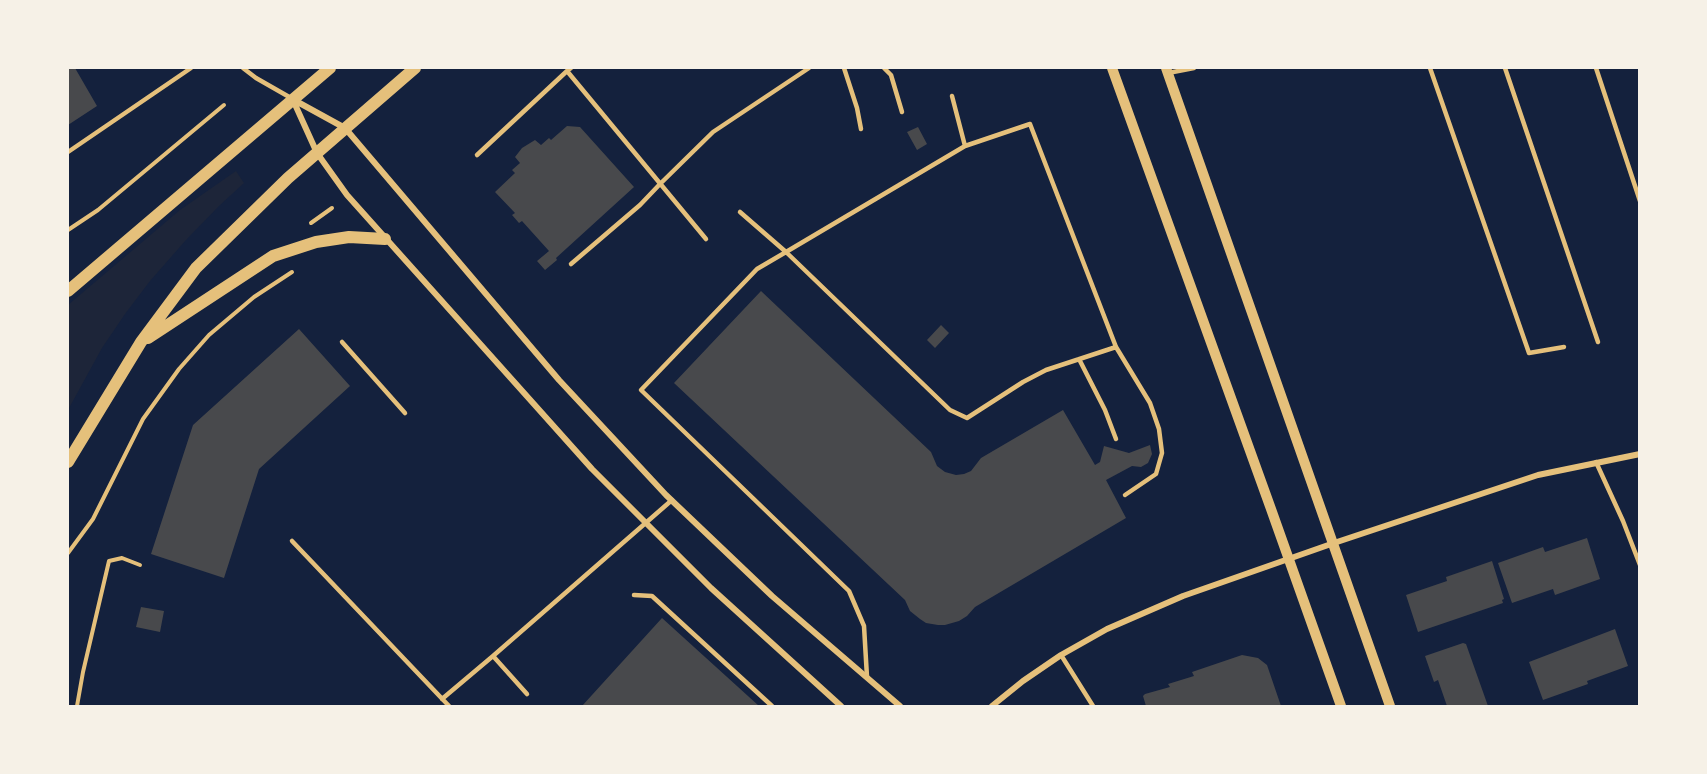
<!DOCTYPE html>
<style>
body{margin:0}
#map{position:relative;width:1707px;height:774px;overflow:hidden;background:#14213d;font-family:Overpass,sans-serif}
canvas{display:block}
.frame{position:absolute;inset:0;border:69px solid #f6f1e7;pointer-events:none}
</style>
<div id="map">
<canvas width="1707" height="774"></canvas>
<div class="frame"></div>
</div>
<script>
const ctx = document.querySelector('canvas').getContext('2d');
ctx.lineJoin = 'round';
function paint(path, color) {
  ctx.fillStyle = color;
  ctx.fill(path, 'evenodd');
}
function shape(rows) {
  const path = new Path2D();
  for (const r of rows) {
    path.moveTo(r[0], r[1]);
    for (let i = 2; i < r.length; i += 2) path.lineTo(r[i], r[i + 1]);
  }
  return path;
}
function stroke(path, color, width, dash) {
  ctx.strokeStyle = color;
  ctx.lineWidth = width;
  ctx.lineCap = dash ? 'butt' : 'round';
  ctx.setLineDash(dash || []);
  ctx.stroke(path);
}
paint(shape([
 [236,171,244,183,219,206,186,240,150,281,125,314,102,348,68,410,68,305,180,210]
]), '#1d2539');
paint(shape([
 [68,68,75,68,97,106,68,125],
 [567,126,580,127,634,187,556,258,557,260,545,270,537,261,549,251,522,221,519,223,512,215,515,213,495,192,515,173,512,170,520,163,515,157,522,148,535,140,541,145,549,138,551,140],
 [918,127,927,144,917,150,907,132],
 [761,291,931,452,937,466,945,472,956,475,964,474,971,471,981,458,1063,410,1095,465,1100,462,1104,446,1129,453,1150,445,1152,454,1148,463,1141,467,1132,466,1106,480,1126,518,975,607,967,616,959,621,945,625,938,625,926,623,920,619,910,611,905,600,674,383],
 [941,325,949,333,935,348,927,340],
 [299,329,350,386,259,469,224,578,151,554,193,425],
 [1587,538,1600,579,1555,595,1553,589,1512,603,1498,563,1543,547,1545,552],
 [1492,561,1504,599,1502,600,1503,603,1418,632,1406,595,1447,581,1446,577],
 [141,607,164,611,160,632,136,627],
 [662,618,759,706,582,706],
 [1615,629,1628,666,1587,681,1588,684,1543,700,1529,662],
 [1463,643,1466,644,1488,706,1447,706,1438,680,1434,682,1425,656],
 [1242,655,1258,658,1267,665,1281,706,1146,706,1143,696,1145,694,1170,687,1168,684,1194,676,1192,672]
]), '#48494c');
stroke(shape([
 [311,223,332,208],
 [68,230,98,210,224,105],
 [68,553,93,519,143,419,179,369,209,335,254,297,292,272],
 [77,706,83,672,109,561,122,558,140,565]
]), '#e5c07b', 4);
stroke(shape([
 [243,68,256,78,291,98],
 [571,68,567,71,706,239],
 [844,68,857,108,861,129],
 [884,68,891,75,902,112],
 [1430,68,1529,353,1564,347],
 [1505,68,1598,342],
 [1596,68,1640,201],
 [1168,73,1194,68],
 [965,146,1030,124,1116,347,1150,403,1159,429,1162,453,1156,474,1125,495],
 [68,152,191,68],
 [477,155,567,71],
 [740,212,786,252,965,146,952,96],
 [571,264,640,205,660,184,713,132,809,68],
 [342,342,405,413],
 [1079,359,1105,410,1116,439],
 [1596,462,1623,521,1640,565],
 [292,541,449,706],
 [634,595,652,596,772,706],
 [1061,655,1093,706],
 [493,656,527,694],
 [867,677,864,626,849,591,641,390,757,269,786,252,950,410,967,418,1023,382,1046,370,1116,347],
 [442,699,493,656,672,500]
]), '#e5c07b', 4.5);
stroke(shape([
 [293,100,317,153,347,195,592,469,711,588,841,706],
 [294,100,345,128,559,380,666,495,772,596,900,706],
 [992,706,1023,681,1061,655,1107,629,1183,596,1334,543,1538,475,1640,454]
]), '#e5c07b', 6);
stroke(shape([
 [1112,68,1271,509,1341,706],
 [1166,68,1390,706]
]), '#e5c07b', 10);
stroke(shape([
 [68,291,330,68],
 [148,338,273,256,316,242,349,237,385,239],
 [68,462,141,342,196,268,288,178,415,68]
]), '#e5c07b', 12);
</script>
